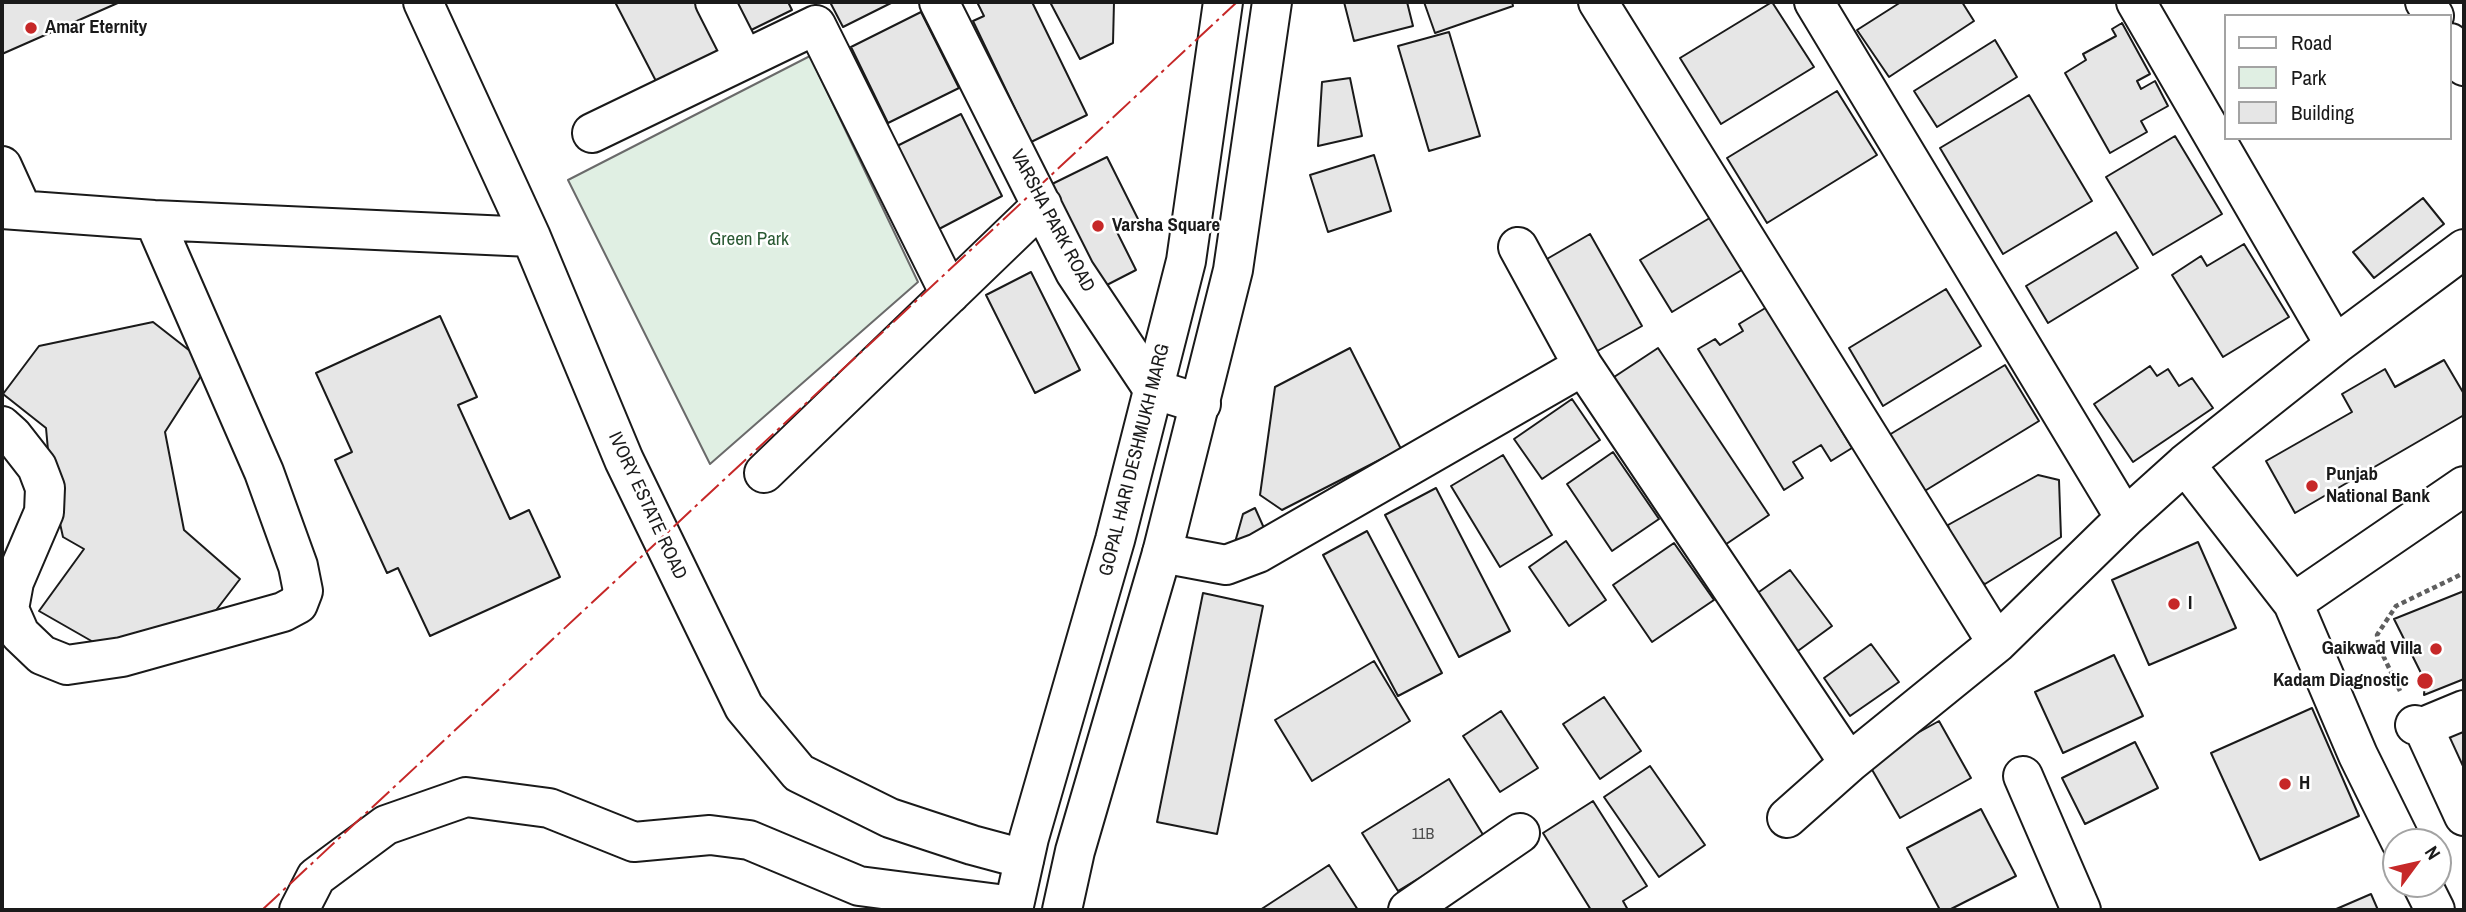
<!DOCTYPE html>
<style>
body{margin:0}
#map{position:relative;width:2466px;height:912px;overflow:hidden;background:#fff;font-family:"Archivo Narrow",sans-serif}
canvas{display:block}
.frame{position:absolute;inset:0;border:4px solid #1a1a1a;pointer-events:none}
.legend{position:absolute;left:2224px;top:14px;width:228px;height:126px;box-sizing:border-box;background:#fff;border:2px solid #a3a3a3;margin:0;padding:9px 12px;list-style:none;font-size:21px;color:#1a1a1a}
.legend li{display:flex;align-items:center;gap:14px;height:35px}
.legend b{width:35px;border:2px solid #a3a3a3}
.north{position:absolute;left:2382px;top:828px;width:70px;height:70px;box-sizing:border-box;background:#fff;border:2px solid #a3a3a3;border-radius:50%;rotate:57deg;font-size:19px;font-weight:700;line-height:28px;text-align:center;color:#1a1a1a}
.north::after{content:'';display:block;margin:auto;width:24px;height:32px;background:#c62828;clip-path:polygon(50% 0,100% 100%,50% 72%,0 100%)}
</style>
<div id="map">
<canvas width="2466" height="912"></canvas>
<div class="frame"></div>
<ul class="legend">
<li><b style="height:9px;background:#fff"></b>Road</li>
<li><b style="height:19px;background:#e0efe3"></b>Park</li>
<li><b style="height:19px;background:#e6e6e6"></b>Building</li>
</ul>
<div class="north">N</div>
</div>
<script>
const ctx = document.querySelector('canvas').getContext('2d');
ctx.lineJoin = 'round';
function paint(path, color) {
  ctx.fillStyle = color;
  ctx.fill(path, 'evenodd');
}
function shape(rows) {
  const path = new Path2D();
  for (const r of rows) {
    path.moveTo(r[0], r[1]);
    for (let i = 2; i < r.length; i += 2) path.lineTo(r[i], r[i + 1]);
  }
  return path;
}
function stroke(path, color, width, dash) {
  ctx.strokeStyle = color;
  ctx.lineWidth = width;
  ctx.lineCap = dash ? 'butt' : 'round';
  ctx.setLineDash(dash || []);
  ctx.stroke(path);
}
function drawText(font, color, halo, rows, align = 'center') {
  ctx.font = font + ' "Archivo Narrow",sans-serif';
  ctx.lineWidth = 5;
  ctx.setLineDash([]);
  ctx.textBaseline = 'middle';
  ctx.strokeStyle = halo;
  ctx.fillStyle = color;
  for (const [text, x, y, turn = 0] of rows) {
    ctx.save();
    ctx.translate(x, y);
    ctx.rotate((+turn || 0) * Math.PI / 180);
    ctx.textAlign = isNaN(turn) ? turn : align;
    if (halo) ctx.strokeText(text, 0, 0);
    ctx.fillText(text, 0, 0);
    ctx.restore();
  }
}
const green = shape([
 [810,56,918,282,710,464,568,180,810,56]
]);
paint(green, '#e0efe3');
stroke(green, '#6a6a6a', 2);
const building = shape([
 [2,2,120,2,2,54,2,2],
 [615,2,701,2,725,48,657,83,615,2],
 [723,2,788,2,792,10,739,36,723,2],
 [830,2,893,2,843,27,830,2],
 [977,2,1032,2,1087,115,1031,142,973,21,984,16,977,2],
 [1050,2,1114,2,1113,43,1080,59,1050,2],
 [1344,2,1407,2,1413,26,1354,41,1344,2],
 [1424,2,1512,2,1513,6,1435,33,1424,2],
 [1772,2,1814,67,1721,124,1680,58,1772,2],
 [1901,2,1962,2,1974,21,1889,77,1857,30,1901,2],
 [921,12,959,88,888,123,851,47,921,12],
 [2122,23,2150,74,2137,81,2141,89,2155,81,2168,106,2141,121,2147,132,2110,153,2065,73,2086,60,2083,54,2116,36,2112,29,2122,23],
 [1449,32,1480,136,1429,151,1398,46,1449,32],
 [1995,40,2017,77,1937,127,1914,91,1995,40],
 [1350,78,1362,136,1318,146,1322,82,1350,78],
 [1837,91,1877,155,1767,223,1727,158,1837,91],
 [2029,95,2092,201,2003,254,1940,148,2029,95],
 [961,114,1002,196,939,229,897,146,961,114],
 [2175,136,2222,214,2153,255,2106,177,2175,136],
 [1374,155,1391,211,1328,232,1310,175,1374,155],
 [1107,157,1139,221,1117,232,1136,270,1099,289,1048,186,1107,157],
 [2423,198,2444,224,2374,278,2353,252,2423,198],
 [1723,210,1755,262,1672,312,1640,260,1723,210],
 [2116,232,2138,268,2048,323,2026,286,2116,232],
 [1590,234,1642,326,1592,354,1540,263,1590,234],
 [2244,244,2289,317,2223,357,2172,275,2201,256,2207,266,2244,244],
 [1031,272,1080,370,1035,393,986,295,1031,272],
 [1946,289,1981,346,1883,406,1849,348,1946,289],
 [1767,307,1852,448,1831,461,1821,445,1793,462,1803,478,1784,490,1698,349,1715,339,1720,345,1743,331,1739,324,1767,307],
 [440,316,477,397,458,405,510,519,529,510,560,577,430,636,398,568,387,573,335,460,352,452,316,373,440,316],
 [153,322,208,365,165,432,184,530,240,579,204,626,95,643,39,611,84,549,63,537,51,483,46,428,3,394,39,346,153,322],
 [1350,348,1401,449,1282,510,1260,495,1275,387,1350,348],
 [1658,348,1769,515,1716,551,1605,383,1658,348],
 [2444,360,2464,394,2464,415,2295,513,2266,461,2352,412,2342,394,2385,369,2395,387,2444,360],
 [2005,365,2039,421,1923,492,1889,435,2005,365],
 [2150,366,2157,376,2168,369,2179,386,2192,378,2213,408,2133,462,2094,404,2150,366],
 [1572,399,1600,440,1542,479,1514,439,1572,399],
 [1613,452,1659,519,1612,551,1567,484,1613,452],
 [1503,455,1552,535,1500,567,1451,486,1503,455],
 [2038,475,2059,480,2061,537,1985,584,1958,565,1948,525,2038,475],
 [1436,488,1510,631,1459,657,1385,515,1436,488],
 [1255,508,1268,537,1232,553,1243,514,1255,508],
 [1367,531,1442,673,1398,696,1323,555,1367,531],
 [1566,541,1606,600,1569,626,1529,567,1566,541],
 [2198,542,2236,628,2149,665,2112,580,2198,542],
 [1674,543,1714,600,1652,642,1613,585,1674,543],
 [1790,570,1832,626,1791,656,1749,599,1790,570],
 [2464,591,2464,679,2424,695,2425,681,2394,619,2464,591],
 [1203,593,1263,606,1217,834,1157,822,1203,593],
 [1871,644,1899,682,1850,716,1824,678,1871,644],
 [2114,655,2143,716,2063,753,2035,692,2114,655],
 [1374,661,1410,721,1312,781,1275,720,1374,661],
 [1604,697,1641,751,1600,779,1563,724,1604,697],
 [2312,708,2359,816,2260,860,2211,753,2312,708],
 [1501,711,1538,768,1500,792,1463,736,1501,711],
 [1939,721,1971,778,1900,818,1867,761,1939,721],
 [2464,725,2464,775,2445,734,2464,725],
 [2135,742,2158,788,2085,824,2062,778,2135,742],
 [1650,766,1705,845,1659,877,1604,797,1650,766],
 [1449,779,1485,838,1398,891,1362,833,1449,779],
 [1593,801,1647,886,1623,901,1628,910,1591,910,1543,833,1593,801],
 [1981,809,2016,876,1949,910,1940,910,1907,848,1981,809],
 [1329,865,1358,910,1260,910,1329,865],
 [2371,894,2378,910,2334,910,2371,894]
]);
paint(building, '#e6e6e6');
stroke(building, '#1a1a1a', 2);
const minor = shape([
 [423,2,531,237,624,460,744,707,799,773,890,818,972,845,1024,859],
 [715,2,744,59],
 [939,2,1075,272,1153,389,1201,404],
 [1598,2,1997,643],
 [1814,2,2125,518],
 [2136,2,2335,345],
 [2425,2,2434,16],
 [2450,43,2464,66],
 [592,133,816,25,950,294],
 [2,166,22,210],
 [2,209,154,220,531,237],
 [1518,247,1583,366,1849,763],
 [2,426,12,435,37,467,45,488,44,512,14,582,9,609,20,634,42,655,67,665,122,657,283,612,298,604,303,591,298,566,264,472,154,220],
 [2185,464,2293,603,2358,755,2401,842],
 [764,473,1042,205],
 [1162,553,1226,565,1258,553,1583,366],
 [2293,603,2464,486],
 [2415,725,2423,727,2464,816],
 [2423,727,2464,710],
 [2023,776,2081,910],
 [1787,818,1849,763,1997,643,2125,518,2185,464,2335,345,2464,249],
 [2422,884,2435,910],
 [299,910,316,877,386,825,466,797,549,808,634,842,710,835,749,840,859,886,1014,906],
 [1408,910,1520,833]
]);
const major = shape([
 [1013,910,1029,838,1115,540,1186,261,1223,2],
 [1062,910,1075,851,1162,553,1233,270,1272,2]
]);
stroke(minor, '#1a1a1a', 42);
stroke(major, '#1a1a1a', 42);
stroke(shape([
 [2400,691,2379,647,2377,635,2396,606,2464,573]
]), '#5f5f5f', 4.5, [5, 3.5]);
stroke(minor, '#fff', 38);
stroke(major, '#fff', 38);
stroke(shape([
 [262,910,1237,2]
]), '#c62828', 2, [24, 5, 3.5, 5]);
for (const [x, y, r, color] of [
 [31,28,7,"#c62828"],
 [1098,226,7,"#c62828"],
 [2312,486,7,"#c62828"],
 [2174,604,7,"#c62828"],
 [2436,649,7,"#c62828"],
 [2425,681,9,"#c62828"],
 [2285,784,7,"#c62828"]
]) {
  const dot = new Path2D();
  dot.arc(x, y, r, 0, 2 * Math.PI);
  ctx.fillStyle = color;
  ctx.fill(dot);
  stroke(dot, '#fff', 2.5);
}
drawText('16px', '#4d4d4d', null, [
 ["11B",1423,835]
]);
drawText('bold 19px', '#1a1a1a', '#fff', [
 ["Amar Eternity",45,28],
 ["Varsha Square",1112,226],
 ["Punjab",2326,475],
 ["National Bank",2326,497],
 ["I",2188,604],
 ["Gaikwad Villa",2422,649,"right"],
 ["Kadam Diagnostic",2409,681,"right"],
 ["H",2299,784]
], 'left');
drawText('19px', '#1a1a1a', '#fff', [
 ["VARSHA PARK ROAD",1052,221,62],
 ["GOPAL HARI DESHMUKH MARG",1135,460,-76],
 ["IVORY ESTATE ROAD",647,506,65]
]);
drawText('19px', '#2b5a34', '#fff', [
 ["Green Park",749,240]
]);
</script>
